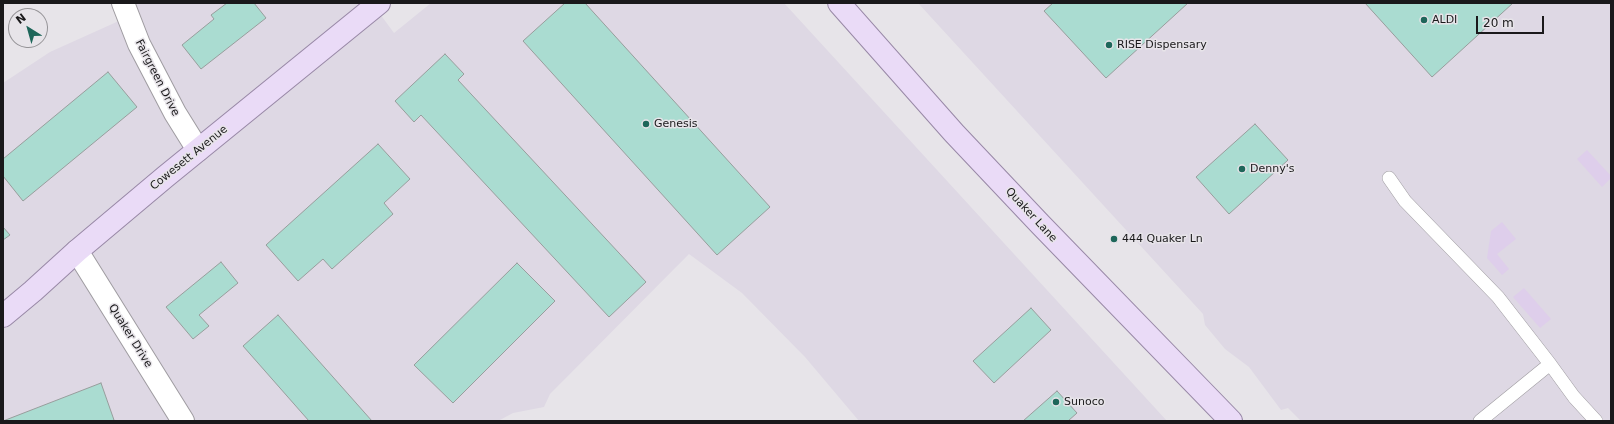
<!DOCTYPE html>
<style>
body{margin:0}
#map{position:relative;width:1614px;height:424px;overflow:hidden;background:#e7e4e9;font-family:"DejaVu Sans",sans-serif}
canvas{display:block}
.frame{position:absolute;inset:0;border:4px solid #1a191b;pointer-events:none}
.north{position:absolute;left:8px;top:8px;width:40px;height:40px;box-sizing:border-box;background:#e7e4e9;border:1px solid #959397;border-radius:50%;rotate:323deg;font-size:11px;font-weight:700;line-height:16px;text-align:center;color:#1a191b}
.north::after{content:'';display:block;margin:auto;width:14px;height:18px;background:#1e665a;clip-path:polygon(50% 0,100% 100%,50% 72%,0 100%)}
.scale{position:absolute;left:1476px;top:16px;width:68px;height:18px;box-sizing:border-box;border:2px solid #1a191b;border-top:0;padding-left:5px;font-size:12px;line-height:14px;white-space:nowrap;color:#1a191b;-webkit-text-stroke:3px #e7e4e9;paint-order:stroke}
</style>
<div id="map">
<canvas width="1614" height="424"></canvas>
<div class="frame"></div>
<div class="north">N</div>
<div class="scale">20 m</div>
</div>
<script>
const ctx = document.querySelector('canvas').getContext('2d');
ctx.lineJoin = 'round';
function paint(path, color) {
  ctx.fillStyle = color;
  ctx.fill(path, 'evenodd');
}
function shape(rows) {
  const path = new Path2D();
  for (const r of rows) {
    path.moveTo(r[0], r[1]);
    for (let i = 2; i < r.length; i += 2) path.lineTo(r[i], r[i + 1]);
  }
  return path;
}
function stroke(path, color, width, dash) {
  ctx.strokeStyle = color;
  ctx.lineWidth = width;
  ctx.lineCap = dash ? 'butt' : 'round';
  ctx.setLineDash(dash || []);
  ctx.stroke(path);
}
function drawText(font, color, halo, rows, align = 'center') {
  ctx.font = font + ' "DejaVu Sans",sans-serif';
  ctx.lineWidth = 3;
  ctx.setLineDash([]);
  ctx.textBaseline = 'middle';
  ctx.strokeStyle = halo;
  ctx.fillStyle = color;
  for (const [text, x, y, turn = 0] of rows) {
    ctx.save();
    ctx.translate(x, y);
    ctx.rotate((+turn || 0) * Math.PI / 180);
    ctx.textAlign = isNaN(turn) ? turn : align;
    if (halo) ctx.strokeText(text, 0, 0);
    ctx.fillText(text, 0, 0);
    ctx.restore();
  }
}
paint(shape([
 [123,3,372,3,394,33,431,3,784,3,1167,421,859,421,805,357,742,293,689,254,550,394,544,407,513,413,498,421,3,421,3,83,50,52,121,20],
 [918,3,1611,3,1611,421,1301,421,1288,408,1281,410,1249,367,1225,349,1205,325,1203,314]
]), '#ded8e4');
paint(shape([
 [1587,150,1611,176,1611,178,1602,187,1577,159],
 [1502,222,1516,239,1497,254,1509,269,1502,275,1487,258,1491,231],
 [1524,288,1551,319,1540,328,1513,297]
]), '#deceeb');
const building = shape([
 [227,3,254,3,266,18,201,69,182,45,214,19,211,15,227,3],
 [565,3,585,3,770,207,717,255,523,41,565,3],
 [1053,3,1188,3,1106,78,1044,11,1053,3],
 [1365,3,1513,3,1432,77,1365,3],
 [445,54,464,74,458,80,646,282,609,317,421,115,414,122,395,101,445,54],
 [108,72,137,107,23,201,3,176,3,159,108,72],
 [1255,124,1288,160,1229,214,1196,177,1255,124],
 [378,144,410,179,384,203,393,214,332,269,323,259,298,281,266,245,378,144],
 [3,227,10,235,3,240,3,227],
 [221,262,238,283,199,315,209,326,193,339,166,307,221,262],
 [517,263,555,301,453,403,414,365,517,263],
 [1031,308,1051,330,994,383,973,361,1031,308],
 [278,315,372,421,309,421,243,346,278,315],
 [101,383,114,420,111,421,3,421,101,383],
 [1057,391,1077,413,1068,421,1023,421,1057,391]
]);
paint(building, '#aadcd1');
stroke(building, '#989e9d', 1);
const service = shape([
 [1389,178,1405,201,1498,297,1550,364,1480,421],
 [1550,364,1574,397,1596,421]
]);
const minor = shape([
 [123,3,139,44,175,113,198,150],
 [77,251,183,421]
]);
const primary = shape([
 [839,3,954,133,1040,224,1231,421],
 [3,316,33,291,77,251,165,177,379,3]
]);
stroke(service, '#9f9ca1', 14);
stroke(minor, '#9f9ca1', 24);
stroke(primary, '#9888a6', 24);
stroke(service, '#fff', 13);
stroke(minor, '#fff', 22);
stroke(primary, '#eadbf7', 22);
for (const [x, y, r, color] of [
 [1424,20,4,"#1e665a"],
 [1109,45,4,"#1e665a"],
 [646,124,4,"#1e665a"],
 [1242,169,4,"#1e665a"],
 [1114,239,4,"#1e665a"],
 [1056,402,4,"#1e665a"]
]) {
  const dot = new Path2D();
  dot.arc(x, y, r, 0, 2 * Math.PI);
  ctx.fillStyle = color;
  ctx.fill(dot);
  stroke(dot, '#e7e4e9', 1.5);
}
drawText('11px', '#1a191b', '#e7e4e9', [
 ["ALDI",1432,20],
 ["RISE Dispensary",1117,45],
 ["Genesis",654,124],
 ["Denny's",1250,169],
 ["444 Quaker Ln",1122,239],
 ["Sunoco",1064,402]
], 'left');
drawText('11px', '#1a191b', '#e7e4e9', [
 ["Fairgreen Drive",157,78,63],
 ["Cowesett Avenue",189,158,-39],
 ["Quaker Lane",1031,215,47],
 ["Quaker Drive",130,336,58]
]);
</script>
